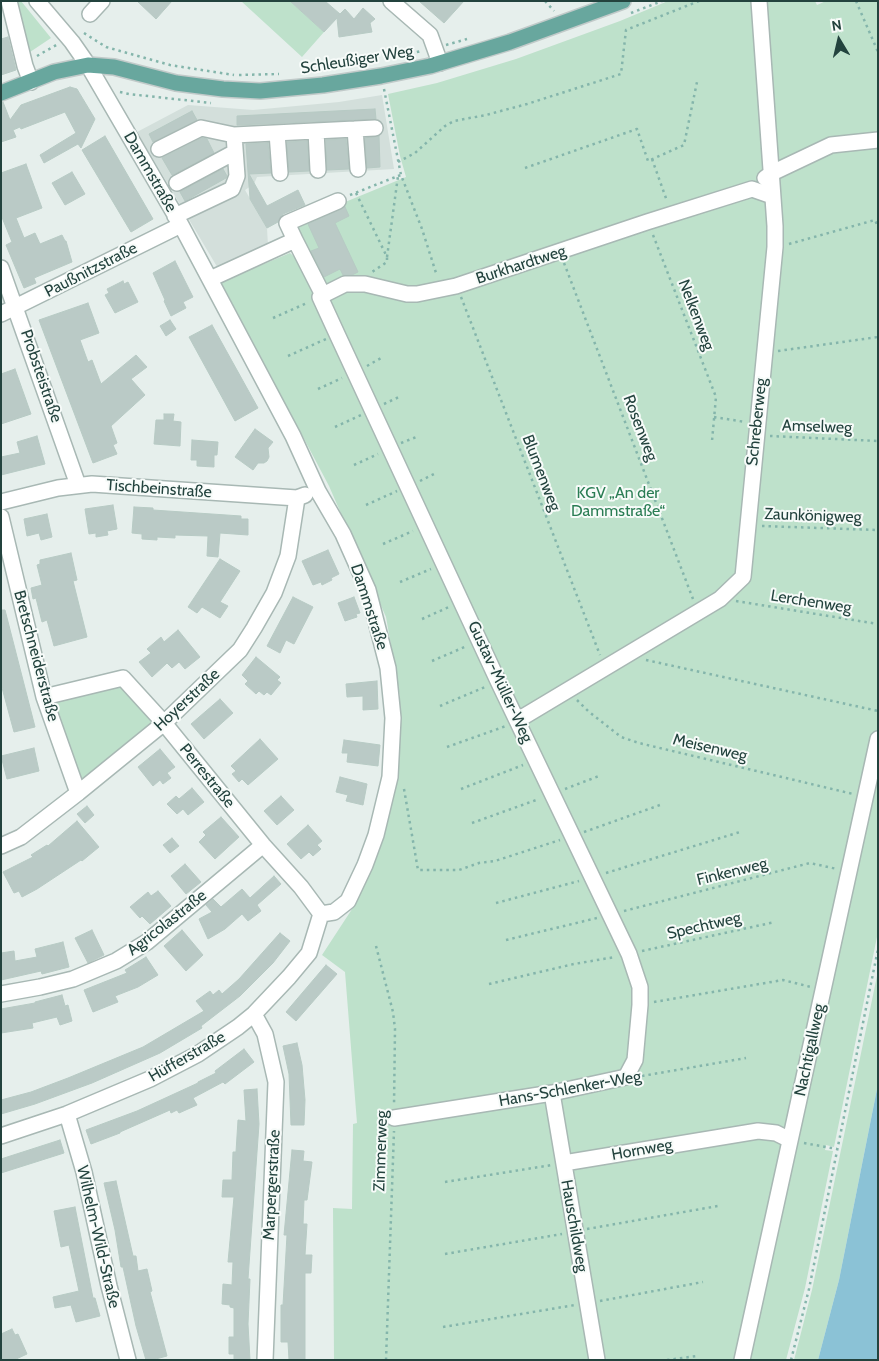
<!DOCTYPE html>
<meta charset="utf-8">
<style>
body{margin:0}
#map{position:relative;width:879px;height:1361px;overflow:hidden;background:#e6efec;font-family:Cabin,sans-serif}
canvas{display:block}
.frame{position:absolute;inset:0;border:2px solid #23433e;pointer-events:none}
.north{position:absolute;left:814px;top:15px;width:50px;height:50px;-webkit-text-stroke:4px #f7fbf9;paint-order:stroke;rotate:351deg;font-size:14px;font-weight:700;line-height:20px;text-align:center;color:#23433e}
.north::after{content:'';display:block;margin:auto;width:18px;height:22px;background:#23433e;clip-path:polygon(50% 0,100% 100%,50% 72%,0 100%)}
</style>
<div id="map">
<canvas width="879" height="1361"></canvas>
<div class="frame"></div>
<div class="north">N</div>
</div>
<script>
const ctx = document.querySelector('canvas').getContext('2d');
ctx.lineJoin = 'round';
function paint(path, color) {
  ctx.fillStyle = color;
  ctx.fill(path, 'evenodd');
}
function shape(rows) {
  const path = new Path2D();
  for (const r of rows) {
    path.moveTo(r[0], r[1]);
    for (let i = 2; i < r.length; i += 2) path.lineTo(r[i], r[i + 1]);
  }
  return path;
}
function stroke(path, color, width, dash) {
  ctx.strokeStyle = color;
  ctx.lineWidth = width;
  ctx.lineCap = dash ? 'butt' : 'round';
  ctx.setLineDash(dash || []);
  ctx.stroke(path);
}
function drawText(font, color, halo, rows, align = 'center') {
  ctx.font = font + ' Cabin,sans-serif';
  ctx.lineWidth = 4;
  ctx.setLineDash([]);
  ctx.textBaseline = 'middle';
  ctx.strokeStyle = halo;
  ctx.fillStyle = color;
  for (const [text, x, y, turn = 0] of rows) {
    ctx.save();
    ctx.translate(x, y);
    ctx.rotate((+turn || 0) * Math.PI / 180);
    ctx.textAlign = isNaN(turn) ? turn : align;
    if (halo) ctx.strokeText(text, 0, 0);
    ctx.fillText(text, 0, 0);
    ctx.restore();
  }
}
paint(shape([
 [382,95,394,169,257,177,254,184,245,190,267,228,268,246,219,270,137,132,188,105,253,110,339,102]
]), '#d3dfdb');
paint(shape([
 [19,1,21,1,51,38,30,52,17,4],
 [241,1,290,1,324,32,302,57],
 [668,1,815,1,817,5,826,1,878,1,878,932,834,1147,826,1145,825,1150,833,1151,805,1288,786,1360,334,1360,333,1208,352,1209,353,1124,357,1123,345,972,322,955,356,903,385,824,398,751,400,697,386,617,329,486,221,282,290,253,318,278,294,223,406,177,400,156,388,94,437,83,516,59,620,21],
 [123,678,164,723,78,793,44,697],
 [878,971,878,1084,839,1280,818,1360,794,1360,812,1290]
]), '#bee1cb');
paint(shape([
 [878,1084,878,1355,877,1360,818,1360,839,1280]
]), '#8bc2d6');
const building = shape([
 [137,1,172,1,156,19,137,1],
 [290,1,325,1,340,14,338,16,345,9,354,19,363,8,375,19,370,23,372,32,339,37,337,18,324,32,290,1],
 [419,1,464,1,444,23,419,1],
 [8,37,16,70,1,75,1,39,8,37],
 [70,87,77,89,95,119,81,148,78,144,44,163,40,155,76,133,65,112,21,129,20,127,13,130,16,137,1,142,1,102,3,102,10,120,21,105,70,87],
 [375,109,376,119,237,125,237,116,375,109],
 [192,111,197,120,153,142,149,134,192,111],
 [105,136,153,219,131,232,82,150,105,136],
 [379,136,380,167,367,168,365,138,379,136],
 [202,138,207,139,214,153,172,175,162,158,202,138],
 [346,139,349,169,327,170,326,140,346,139],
 [307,141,309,171,289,172,287,142,307,141],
 [268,143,271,173,249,174,267,206,298,190,305,205,283,214,278,222,267,228,250,199,246,144,268,143],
 [26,164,42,208,16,218,24,238,35,233,40,244,62,235,65,241,66,241,72,262,34,278,36,283,24,288,6,245,12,242,1,215,1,173,26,164],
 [223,169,227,176,226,178,185,201,180,192,223,169],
 [72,172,85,194,65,205,52,183,72,172],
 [345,207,349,216,335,223,358,272,352,275,343,275,340,269,324,277,311,251,319,248,308,224,345,207],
 [175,261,193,297,183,302,186,308,171,316,164,301,165,300,153,273,175,261],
 [123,281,124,284,128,282,138,302,115,313,105,295,109,293,107,289,123,281],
 [88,303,99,333,80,340,88,362,92,360,101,384,136,355,147,367,131,379,145,395,111,426,117,443,113,445,117,454,93,463,39,320,88,303],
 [170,320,176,329,166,336,160,326,170,320],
 [212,325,258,408,235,421,189,337,212,325],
 [15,369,31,414,1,424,1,374,15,369],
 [164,414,174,414,173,421,181,422,180,446,154,444,156,420,164,420,164,414],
 [255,429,273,442,268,448,269,457,267,461,264,463,258,463,253,470,235,457,255,429],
 [37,436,45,464,1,475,1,457,20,453,17,442,37,436],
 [192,440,218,442,217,455,214,455,214,467,197,466,197,460,191,460,192,440],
 [113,505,117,529,107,531,108,535,96,537,96,533,89,534,85,509,113,505],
 [134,507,153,508,153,510,241,516,241,519,248,519,248,535,220,533,218,557,207,556,208,536,175,535,175,538,157,537,157,540,142,539,142,534,132,533,134,507],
 [47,514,52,537,41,540,39,533,27,536,24,519,47,514],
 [328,550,339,574,331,578,332,580,322,585,321,582,313,585,302,561,328,550],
 [71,553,77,580,73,581,87,637,54,646,47,620,42,622,36,598,33,599,31,588,42,585,37,565,40,564,40,560,71,553],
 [220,559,240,571,220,602,228,606,220,618,202,607,197,613,188,607,220,559],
 [293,597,313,607,294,644,286,640,280,653,267,646,293,597],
 [354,597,360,613,356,614,357,617,345,621,338,603,354,597],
 [1,610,5,610,35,727,14,732,1,684,1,610],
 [178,630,200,657,185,669,179,662,172,668,167,663,152,677,139,662,151,653,147,649,161,637,164,642,178,630],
 [256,657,280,677,277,680,281,683,271,695,267,692,264,695,259,691,256,694,245,684,248,681,242,675,256,657],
 [377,681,378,709,363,710,363,696,347,697,346,684,377,681],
 [220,699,233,713,204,739,191,724,220,699],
 [260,739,278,759,248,785,242,779,239,782,232,774,236,771,231,766,260,739],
 [344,740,380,745,378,766,347,762,348,753,342,753,344,740],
 [34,748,39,771,7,779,1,756,34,748],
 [160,749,175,767,167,773,171,778,163,784,160,780,153,786,138,767,160,749],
 [340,777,367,784,363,805,346,801,348,795,336,792,340,777],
 [192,788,204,802,188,815,183,809,177,814,167,804,176,796,179,799,192,788],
 [281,796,294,810,277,825,264,811,281,796],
 [87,806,94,815,85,823,77,814,87,806],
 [221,817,239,837,215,859,199,842,206,835,203,832,221,817],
 [77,821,99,847,82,861,81,860,37,889,22,897,19,891,14,893,3,872,33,857,31,855,47,845,48,846,77,821],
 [308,825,322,841,317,845,321,849,313,856,309,852,301,859,287,844,308,825],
 [172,838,179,846,170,853,163,845,172,838],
 [185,864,201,882,186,894,171,876,185,864],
 [274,876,281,884,257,905,261,911,248,921,242,914,225,929,208,939,199,919,212,912,206,905,213,899,221,907,242,889,250,898,274,876],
 [158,891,171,906,150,924,142,916,140,918,130,907,148,892,151,896,158,891],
 [92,930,104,955,88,963,75,938,92,930],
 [182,930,203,955,186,971,164,946,182,930],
 [280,933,290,941,273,963,240,996,201,1026,202,1028,160,1053,92,1083,35,1104,1,1114,1,1100,31,1092,68,1078,143,1047,204,1011,196,1001,210,991,213,995,219,990,222,994,239,979,280,933],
 [63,942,69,967,42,974,41,971,1,980,1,953,14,951,15,961,37,957,35,949,63,942],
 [146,957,158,975,138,987,115,996,118,1002,93,1012,84,990,127,973,125,970,146,957],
 [326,965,337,974,296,1021,286,1012,326,965],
 [62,995,65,1006,68,1005,72,1021,60,1025,57,1017,32,1023,33,1028,1,1033,1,1009,35,1003,35,1002,62,995],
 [297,1043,302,1065,305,1100,304,1125,291,1125,289,1074,283,1046,297,1043],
 [244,1049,254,1062,225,1084,223,1082,193,1098,197,1105,179,1113,177,1110,171,1113,170,1110,120,1132,120,1133,91,1144,86,1130,137,1111,198,1083,198,1082,216,1073,215,1071,244,1049],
 [257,1089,259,1124,248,1279,250,1279,248,1324,250,1360,234,1360,234,1354,229,1354,229,1337,234,1337,234,1308,230,1307,230,1305,222,1304,223,1284,232,1285,233,1262,228,1262,234,1197,222,1197,223,1180,232,1180,233,1152,236,1152,238,1120,246,1121,244,1090,257,1089],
 [60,1140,64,1153,1,1173,1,1159,60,1140],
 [292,1150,304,1151,303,1161,312,1162,307,1200,304,1200,303,1224,307,1224,305,1255,312,1255,311,1273,305,1273,305,1360,289,1360,288,1342,281,1342,281,1305,283,1305,287,1235,284,1235,292,1150],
 [116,1181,133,1256,136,1256,138,1271,147,1269,152,1291,150,1292,167,1356,152,1360,146,1360,136,1326,123,1267,121,1267,115,1230,104,1183,116,1181],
 [75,1207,93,1298,95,1298,100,1316,76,1322,71,1305,55,1308,53,1297,79,1291,69,1245,61,1247,54,1211,75,1207],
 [12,1329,15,1335,18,1334,27,1354,14,1360,1,1360,1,1334,12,1329]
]);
paint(building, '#bacac6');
stroke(building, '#b7cac4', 1);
const minor = shape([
 [9,1,25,66,31,82],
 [37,1,72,42,88,65,181,225,293,436,318,491,343,534,368,590,388,668,393,718,390,777,376,835,365,865,348,901,334,912,321,914],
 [391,1,430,35,440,63],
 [90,14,102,1],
 [355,129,358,169],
 [316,131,318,170],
 [277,133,280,173],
 [159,149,201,128,234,135],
 [765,178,772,173,831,145,878,140],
 [177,183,235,152],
 [175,216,232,189,237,176,234,135,375,128],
 [295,240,287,223,338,201],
 [1,268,78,485],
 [210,279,295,240,323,295,345,284,365,284,407,294,417,294,456,286,647,222,752,189,772,196],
 [323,295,320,297,337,334,498,681,629,954,640,987,640,1005,635,1060,626,1077,552,1093,394,1118],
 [1,314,181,225],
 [1,502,58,488,92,484,297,498,305,495],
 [1,517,44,697,78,793],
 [44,697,123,678,164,723,263,845,301,887,321,914],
 [518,720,720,599,743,577,775,247,775,226,759,1],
 [1,846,21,837,78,793,164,723,240,650,254,628,274,593,288,556,297,498],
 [1,994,40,987,73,979,116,961,147,942,263,845],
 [254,1014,265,1034,276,1082,265,1360],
 [552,1093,597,1360],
 [67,1114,84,1172,109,1286,128,1360],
 [1,1136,67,1114,150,1079,198,1054,238,1027,254,1014,289,977,309,953,321,914],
 [564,1163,758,1131,776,1133,790,1140],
 [742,1360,878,739]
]);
const major = shape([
 [1,93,54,72,88,65,114,67,176,83,223,89,260,91,323,85,381,76,430,66,510,42,623,1]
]);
stroke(minor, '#a8b8b4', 18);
stroke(major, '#c1cac9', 18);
stroke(shape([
 [545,1,554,11],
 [856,1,878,52],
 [631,13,662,1],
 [84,33,106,47,170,65,234,75],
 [446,45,467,39],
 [37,56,58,44],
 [398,57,421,51],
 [311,71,346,66],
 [239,75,279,74],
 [384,89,401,175],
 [120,92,129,94,211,103],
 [652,159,667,201],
 [398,162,415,153,445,126,454,121,486,115,527,104,621,74,626,30,699,1],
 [525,168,637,129,648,161,684,145,697,82],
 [398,176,401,175,422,229,437,276],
 [356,193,387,257,387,262,372,272],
 [350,195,398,176],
 [653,235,716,397,712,441],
 [789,244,875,220,878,227],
 [387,257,398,176],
 [564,263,693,599],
 [461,297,600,655],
 [273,318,307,303],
 [778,351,878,337],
 [288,356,326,339],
 [367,366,381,358],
 [318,389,342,378],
 [384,404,399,397],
 [714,417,745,422],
 [335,427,361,415],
 [770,436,878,441],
 [401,443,419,436],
 [354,465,378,454],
 [420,481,436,473],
 [366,505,397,491],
 [762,526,878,530],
 [383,544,413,531],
 [400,582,431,569],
 [736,601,878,624],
 [422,619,449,607],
 [646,660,878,711],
 [432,661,467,646],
 [577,700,588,711,621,737,639,743,853,794],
 [440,706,485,687],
 [447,747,506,726],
 [404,789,418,870,459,870,479,863,495,861,560,840],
 [461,789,523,765],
 [565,789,599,776],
 [472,823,539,799],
 [584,832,660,805],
 [606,873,740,832],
 [496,903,579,881],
 [624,911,810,863,837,869],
 [506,940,597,918],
 [376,946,393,1012,395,1029,394,1106],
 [642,951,775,922],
 [489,984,574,964,615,957],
 [654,1002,783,980,811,987],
 [642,1076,746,1058],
 [804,1143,837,1149],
 [445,1182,552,1165],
 [587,1229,718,1206],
 [445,1254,562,1234],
 [600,1301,703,1282],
 [443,1327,575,1305],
 [386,1360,394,1131],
 [667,1360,697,1356],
 [791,1360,809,1289,878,949]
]), '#84b5ab', 2.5, [2.5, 4]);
stroke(minor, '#fff', 15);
stroke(major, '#68a79e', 15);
drawText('16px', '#23433e', '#f7fbf9', [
 ["Schleußiger Weg",357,60,-9],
 ["Dammstraße",150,172,60],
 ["Burkhardtweg",521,265,-18],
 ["Paußnitzstraße",91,270,-27],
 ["Nelkenweg",696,315,69],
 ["Probsteistraße",41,376,71],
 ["Schreberweg",757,422,-84],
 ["Amselweg",817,427,2],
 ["Rosenweg",640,428,69],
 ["Blumenweg",541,473,69],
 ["Tischbeinstraße",159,489,4],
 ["Zaunkönigweg",813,516,2],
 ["Lerchenweg",811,602,9],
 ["Dammstraße",369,607,72],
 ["Bretschneiderstraße",36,656,75],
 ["Gustav-Müller-Weg",500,682,65],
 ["Hoyerstraße",187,700,-43],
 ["Meisenweg",710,748,13],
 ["Perrestraße",207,776,51],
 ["Finkenweg",732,872,-14],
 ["Agricolastraße",167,923,-38],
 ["Spechtweg",704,926,-13],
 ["Nachtigallweg",810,1050,-78],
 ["Hüfferstraße",187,1057,-30],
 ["Hans-Schlenker-Weg",570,1089,-10],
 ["Hornweg",642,1150,-10],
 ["Zimmerweg",381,1151,-88],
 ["Marpergerstraße",272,1185,-87],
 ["Hauschildweg",574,1226,80],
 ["Wilhelm-Wild-Straße",98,1237,77]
]);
drawText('16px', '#2a7d54', '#f7fbf9', [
 ["KGV „An der",618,493],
 ["Dammstraße“",618,511]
]);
</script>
